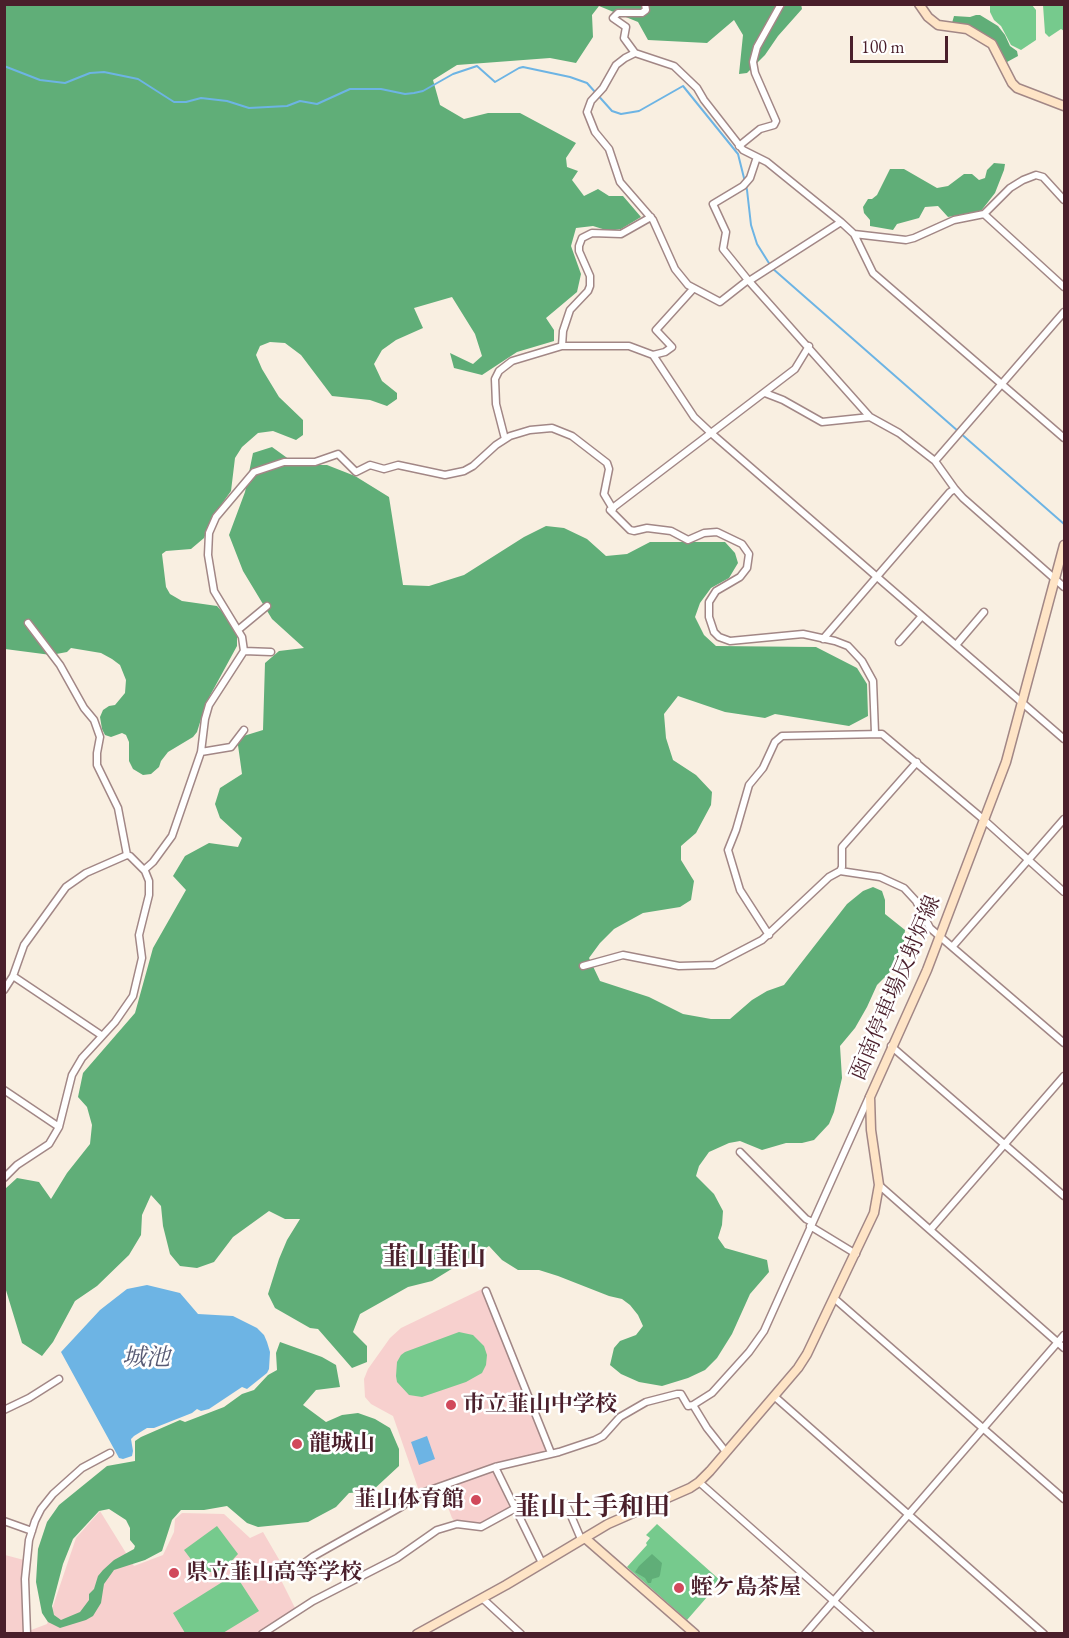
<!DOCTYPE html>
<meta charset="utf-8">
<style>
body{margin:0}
#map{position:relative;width:1069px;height:1638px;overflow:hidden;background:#f9efe1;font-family:"EB Garamond",serif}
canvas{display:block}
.frame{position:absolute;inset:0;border:6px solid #4a1f2b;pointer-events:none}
.scale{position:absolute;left:850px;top:36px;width:98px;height:27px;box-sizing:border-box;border:3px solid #4a1f2b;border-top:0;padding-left:8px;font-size:18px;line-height:21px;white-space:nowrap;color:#4a1f2b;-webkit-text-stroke:4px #fff;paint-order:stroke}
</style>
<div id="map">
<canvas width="1069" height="1638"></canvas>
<div class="frame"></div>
<div class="scale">100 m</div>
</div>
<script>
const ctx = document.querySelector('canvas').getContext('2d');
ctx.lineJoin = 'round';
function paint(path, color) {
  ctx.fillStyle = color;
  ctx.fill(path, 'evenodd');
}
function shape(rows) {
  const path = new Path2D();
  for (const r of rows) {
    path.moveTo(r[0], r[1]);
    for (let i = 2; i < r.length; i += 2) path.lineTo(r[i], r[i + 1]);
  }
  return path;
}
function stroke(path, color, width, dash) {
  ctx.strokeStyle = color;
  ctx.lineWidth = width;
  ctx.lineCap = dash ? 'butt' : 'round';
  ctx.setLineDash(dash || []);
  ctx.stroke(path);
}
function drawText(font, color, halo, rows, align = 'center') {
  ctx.font = font + ' "EB Garamond","Noto Serif JP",serif';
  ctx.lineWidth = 5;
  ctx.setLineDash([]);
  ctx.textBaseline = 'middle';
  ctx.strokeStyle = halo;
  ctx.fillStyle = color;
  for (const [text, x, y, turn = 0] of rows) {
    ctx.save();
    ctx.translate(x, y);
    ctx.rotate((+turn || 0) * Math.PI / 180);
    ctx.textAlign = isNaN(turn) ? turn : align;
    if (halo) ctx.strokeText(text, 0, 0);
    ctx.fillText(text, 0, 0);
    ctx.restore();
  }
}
paint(shape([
 [482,1289,547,1452,492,1466,510,1509,481,1524,456,1523,452,1518,440,1486,421,1492,418,1488,393,1416,371,1404,365,1397,364,1379,368,1369,390,1338,401,1328],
 [100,1511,134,1566,163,1555,174,1532,175,1519,182,1513,224,1514,250,1538,263,1532,284,1568,282,1582,296,1610,259,1633,5,1634,5,1555,24,1560,26,1632,47,1624,76,1538]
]), '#f7d0ce');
paint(shape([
 [990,5,1032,5,1036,10,1036,40,1021,50,1011,45,1001,26,994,20,990,12],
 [1043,5,1064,6,1064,31,1061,29,1049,37,1045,33],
 [459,1332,473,1335,484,1346,487,1355,486,1365,482,1373,466,1382,422,1397,409,1395,397,1382,396,1376,397,1362,401,1355,405,1352],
 [657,1524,721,1581,687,1620,627,1567,647,1545,646,1543,650,1538,646,1535],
 [217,1526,238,1554,226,1567,218,1572,210,1572,202,1569,193,1562,184,1550],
 [235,1574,259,1611,223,1633,185,1633,173,1613]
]), '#76ca8d');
paint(shape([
 [801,4,802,9,778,36,765,55,747,73,739,74,743,35,734,20,707,43,648,40,638,22,599,6,592,15,593,37,576,63,550,58,457,65,433,80,440,105,464,119,488,113,520,113,576,143,566,158,567,167,578,171,572,180,584,196,598,189,609,196,623,196,641,217,621,229,609,231,593,226,576,228,571,246,581,274,577,292,546,318,554,330,554,341,517,352,482,375,454,368,450,353,473,364,482,356,475,334,452,297,414,308,423,328,396,340,382,350,374,364,382,381,397,393,397,399,387,406,370,400,332,396,301,355,285,343,270,342,260,346,256,355,262,369,279,397,303,420,303,435,296,440,273,431,258,433,242,447,235,458,231,491,216,512,204,538,191,549,166,551,162,554,166,587,170,594,182,601,217,606,225,615,237,636,237,646,206,703,197,732,193,737,168,752,161,761,159,767,151,774,143,775,133,769,129,761,129,742,126,735,122,733,111,737,105,735,102,729,100,717,103,710,109,706,115,705,125,693,126,680,120,665,112,659,101,653,71,648,67,652,51,655,5,649,4,5],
 [976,15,980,15,998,26,1005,35,1010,46,1017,51,1018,56,1007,62,966,25,952,23,954,16,970,17],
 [994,163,1005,164,1004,170,995,193,981,211,948,217,938,206,925,207,919,218,897,224,893,230,870,226,870,220,864,213,863,207,868,199,872,199,877,195,890,169,904,169,937,188,948,186,964,174,972,174,979,180,985,178,987,170],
 [272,447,297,465,327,465,355,476,389,497,403,585,429,586,464,575,524,537,546,526,564,528,587,539,606,556,627,554,650,542,725,542,735,553,738,563,729,578,711,588,700,603,695,617,704,635,716,646,816,647,857,668,867,684,868,716,849,726,775,714,765,718,725,712,678,696,664,714,666,738,673,760,696,775,712,792,711,805,696,833,681,846,681,860,694,881,691,900,680,907,643,913,614,929,600,943,589,958,600,981,649,997,683,1014,711,1019,730,1019,752,1000,767,991,784,985,847,904,863,891,873,887,882,891,885,900,885,914,905,930,903,951,896,966,877,985,867,1007,855,1028,840,1046,842,1078,834,1112,829,1124,814,1140,802,1143,786,1143,762,1150,740,1141,729,1143,709,1152,699,1166,696,1176,714,1194,723,1211,722,1225,718,1238,725,1248,767,1260,769,1272,750,1294,732,1334,717,1358,705,1370,688,1378,662,1386,639,1382,621,1374,610,1365,614,1348,620,1341,636,1335,643,1326,638,1315,630,1305,622,1299,609,1296,558,1276,539,1270,518,1270,502,1260,489,1246,432,1281,408,1287,360,1314,353,1332,367,1346,367,1362,352,1368,318,1329,310,1328,275,1308,268,1294,279,1259,287,1240,300,1219,285,1219,269,1211,233,1237,214,1262,197,1268,180,1266,170,1254,163,1226,161,1206,151,1195,142,1215,141,1235,129,1255,97,1286,75,1301,53,1342,42,1356,22,1343,5,1287,5,1189,17,1178,39,1182,51,1199,67,1173,90,1144,92,1125,87,1107,78,1097,83,1073,135,1013,153,948,186,890,173,876,185,856,209,843,238,847,242,838,220,818,215,804,220,788,242,774,237,738,263,730,265,663,279,651,304,648,272,619,243,571,229,535,245,492,253,453],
 [280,1342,322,1357,336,1365,340,1387,316,1390,303,1405,326,1422,342,1415,358,1413,375,1419,390,1428,399,1449,399,1466,372,1491,349,1493,336,1507,308,1522,258,1527,247,1523,227,1506,204,1510,181,1510,172,1520,162,1551,145,1560,114,1570,104,1584,101,1603,93,1616,86,1620,60,1628,48,1622,42,1613,36,1582,38,1549,47,1522,59,1505,107,1466,135,1461,135,1441,141,1437,180,1420,185,1422,224,1407,242,1394,254,1390,268,1375,277,1370,276,1353],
 [109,1509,126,1520,130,1528,130,1540,135,1546,134,1549,114,1560,103,1570,98,1576,94,1589,89,1594,89,1600,80,1612,61,1620,54,1615,52,1606,63,1564,73,1539,99,1511],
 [652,1554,662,1563,660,1575,659,1577,652,1579,651,1583,648,1583,645,1578,635,1572,639,1566]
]), '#60ae78');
paint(shape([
 [147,1285,180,1293,198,1314,233,1316,257,1328,264,1335,267,1342,270,1352,269,1369,267,1373,247,1389,242,1387,209,1409,201,1411,197,1409,192,1413,154,1428,147,1428,134,1436,131,1439,133,1451,132,1456,123,1459,119,1458,61,1352,100,1310,127,1289],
 [427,1436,435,1459,419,1465,411,1442]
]), '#6db4e4');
stroke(shape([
 [4,66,40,80,65,83,90,73,104,72,138,79,174,102,186,102,201,98,227,101,249,108,287,106,300,101,317,104,350,89,381,89,405,94,414,93,423,91,453,74,477,66,495,82,519,68,523,67,570,77,587,83,612,111,621,114,639,111,683,86,738,154,747,190,751,225,757,244,772,268,1064,524]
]), '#6db4e4', 2);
const street = shape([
 [645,4,646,10,642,13,618,13,613,18,626,27,624,38,635,53,674,66,697,88,704,100,743,150,767,162,841,222,854,234,873,273,1064,438],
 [635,53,625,58,616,65,603,88,591,101,587,112,595,132,609,149,620,182,653,220,675,269,688,285,720,302,748,280],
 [739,146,760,129,774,125,776,121,755,73,753,62,757,47,781,4],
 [757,157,750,178,743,186,713,204,726,232,723,249,748,280,870,417,899,433,935,461,955,489,963,498,1064,587],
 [984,214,1064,287],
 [854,234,906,240,914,238,954,220,984,214,1010,188,1023,180,1036,175,1043,177,1064,200],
 [749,281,841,222],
 [562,346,563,331,570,310,588,291,590,286,590,276,579,251,579,246,582,238,592,233,621,234,651,217],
 [809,346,795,369,610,510,630,530,634,531,647,528,671,531,688,540,704,533,717,532,742,544,749,554,747,568,740,577,716,591,709,602,709,617,714,632,719,637,730,641,803,634,835,641,848,646,862,661,873,681,875,733],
 [653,355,665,352,672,347,656,330,693,289],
 [765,393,783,400,822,422,870,417],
 [505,439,496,404,495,379,499,371,512,361,562,346,629,346,653,355,694,417,711,433,1064,739],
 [935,461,1064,312],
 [238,630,267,606],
 [823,639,950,492,955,489],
 [899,642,922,616],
 [956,645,984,612],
 [244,651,271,652],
 [201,752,231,747,244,730],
 [144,870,153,862,172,836,201,752,205,719,209,705,244,651,242,637,214,591,208,555,209,533,216,517,254,472,284,462,315,462,338,454,356,472,370,465,384,469,398,465,445,475,464,471,473,466,496,445,510,436,530,430,552,428,572,436,607,463,609,469,604,494,613,509],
 [840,871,880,877,904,888,916,901,930,928,1064,1043],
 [769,935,740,890,728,850,736,830,749,785,763,768,775,742,782,736,882,734,983,819,1064,892],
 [953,946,1064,819],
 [583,966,623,955,679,966,714,965,762,940,829,877,840,871,842,867,842,847,917,762],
 [13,976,101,1035],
 [4,990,13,976,24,945,66,887,86,873,127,855],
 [891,1046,1064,1196],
 [4,1090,59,1127],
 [740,1152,806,1219,812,1222],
 [4,1178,17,1165,49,1144,59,1127,72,1075,82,1058,115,1022,133,996,142,958,139,935,149,895,149,881,145,871,130,856,127,855,118,808,97,765,97,753,100,737,94,720,84,708,60,665,28,623],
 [879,1185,1064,1348],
 [810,1226,856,1254],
 [930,1230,1064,1076],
 [486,1291,551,1453],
 [835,1299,1064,1499],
 [774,1396,1044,1634],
 [693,1405,707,1428,726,1452],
 [4,1410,29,1398,59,1379],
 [495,1467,542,1563],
 [699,1482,871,1634],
 [566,1504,581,1539],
 [4,1521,32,1531],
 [285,1570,299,1567,314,1556,401,1507,419,1494,495,1467,559,1452,595,1440,603,1436,620,1417,646,1402,677,1394,681,1394,688,1406,693,1405,712,1393,749,1352,764,1331,869,1097],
 [482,1598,521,1634],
 [27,1634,25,1579,29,1540,35,1521,41,1509,53,1494,82,1468,110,1453],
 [262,1634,313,1601,397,1558,437,1530,457,1524,481,1527,514,1509],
 [805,1634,1064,1335]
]);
const secondary = shape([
 [919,4,928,17,938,25,967,29,992,44,1012,83,1017,88,1064,106],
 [585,1538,695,1634],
 [417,1634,506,1585,608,1524,690,1488,699,1482,710,1471,798,1368,807,1354,874,1213,879,1185,871,1130,870,1097,927,970,1006,762,1064,545]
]);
stroke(street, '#a28786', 9);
stroke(secondary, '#a28786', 11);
stroke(street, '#fff', 6);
stroke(secondary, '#fee4c6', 8);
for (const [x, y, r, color] of [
 [451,1405,6,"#d1495b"],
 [297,1444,6,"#d1495b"],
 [476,1500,6,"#d1495b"],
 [174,1573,6,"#d1495b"],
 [679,1588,6,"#d1495b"]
]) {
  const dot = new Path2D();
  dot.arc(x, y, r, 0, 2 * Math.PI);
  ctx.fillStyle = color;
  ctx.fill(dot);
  stroke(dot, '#fff', 2);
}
drawText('22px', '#4a1f2b', '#fff', [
 ["函南停車場反射炉線",896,988,-67]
]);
drawText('bold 22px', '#4a1f2b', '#fff', [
 ["市立韮山中学校",463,1405],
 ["龍城山",309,1444],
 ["韮山体育館",464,1500,"right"],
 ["県立韮山高等学校",186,1573],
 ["蛭ケ島茶屋",691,1588]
], 'left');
drawText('italic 24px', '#585b75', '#fff', [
 ["城池",146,1358]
]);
drawText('bold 26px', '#4a1f2b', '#fff', [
 ["韮山韮山",434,1258],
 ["韮山土手和田",592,1508]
]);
</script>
